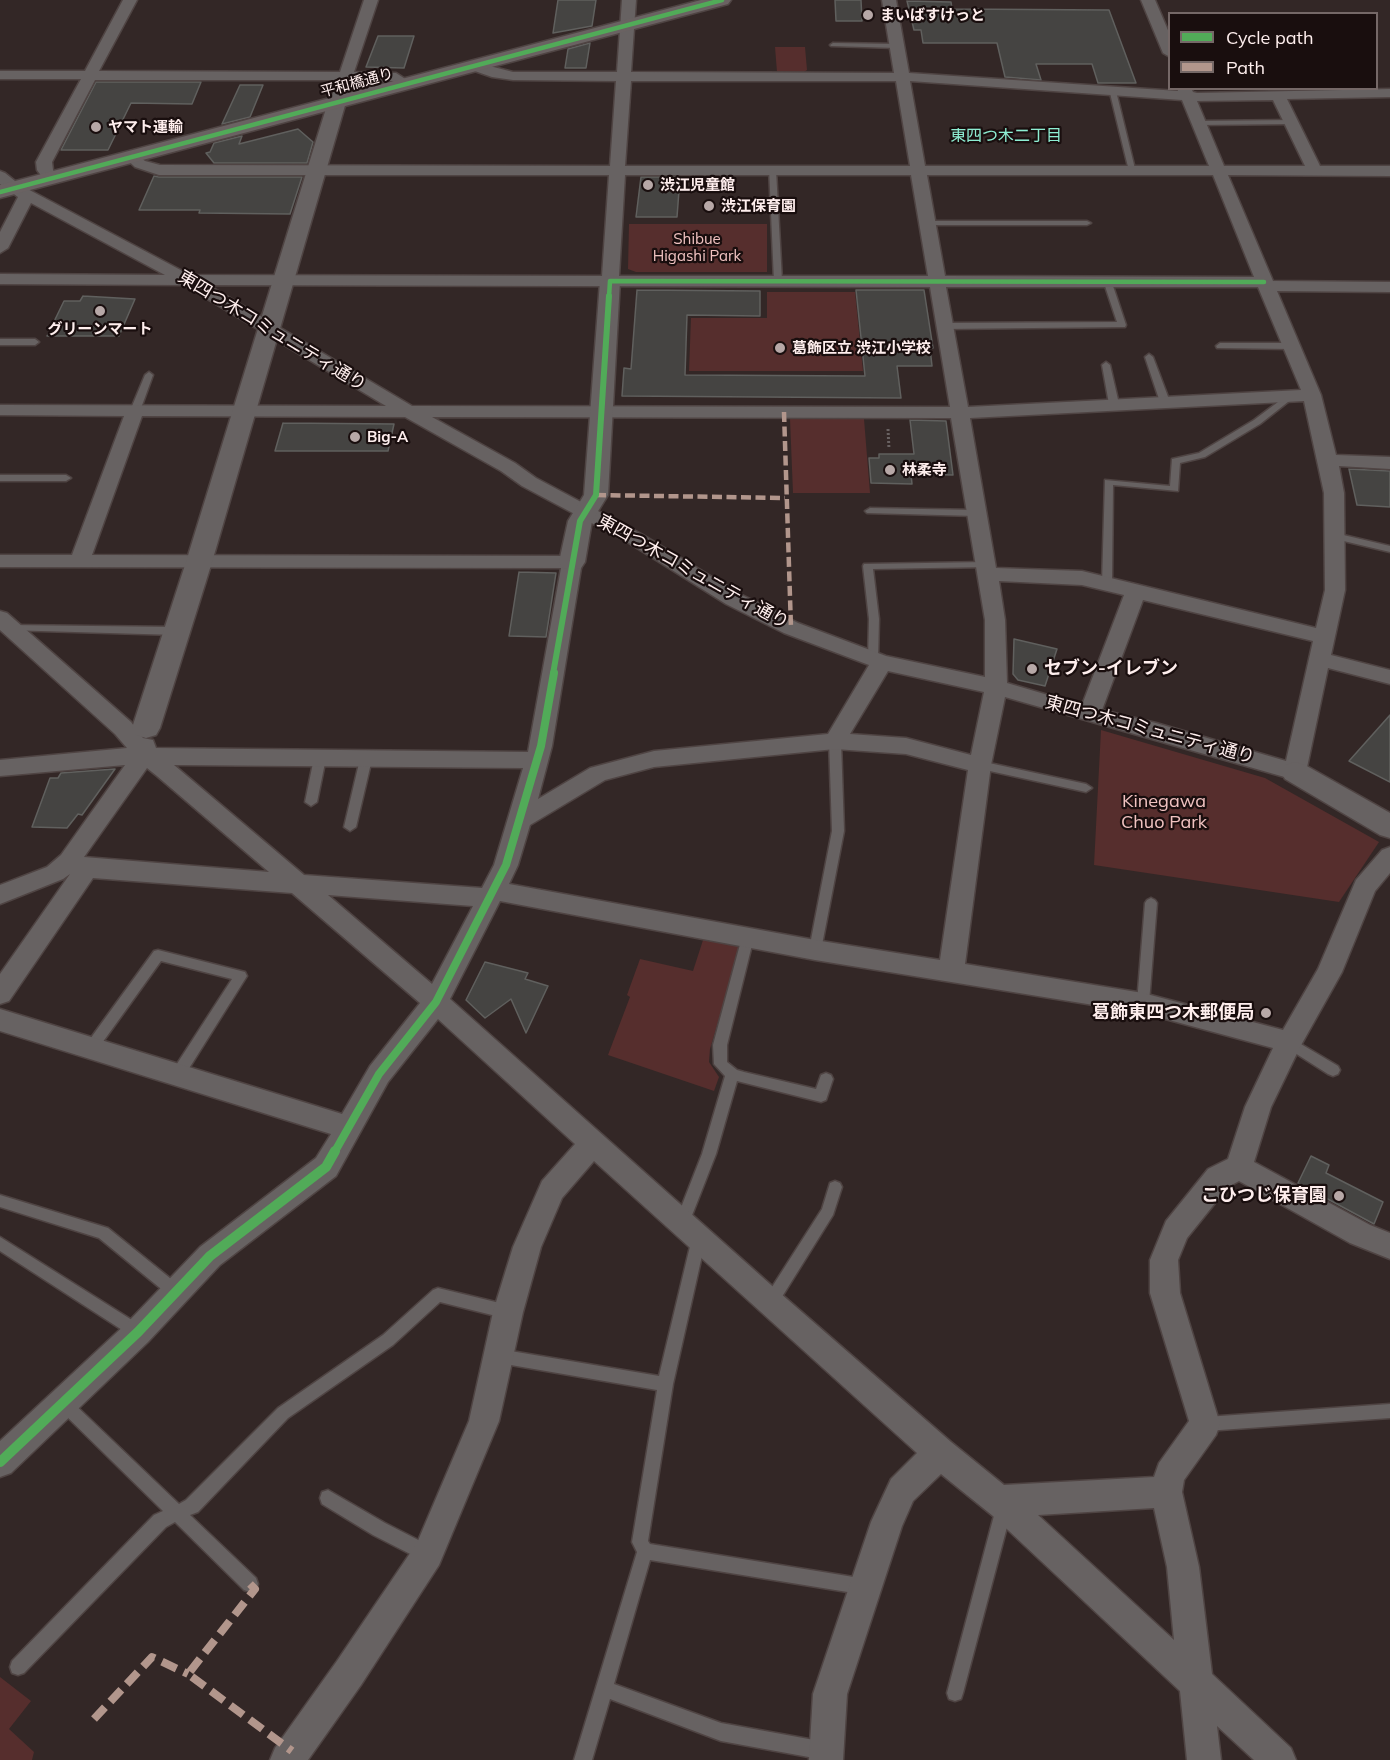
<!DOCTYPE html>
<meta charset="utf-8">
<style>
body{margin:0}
#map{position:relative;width:1390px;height:1760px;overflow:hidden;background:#332726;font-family:Mulish,sans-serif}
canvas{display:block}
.legend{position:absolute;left:1168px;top:12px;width:210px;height:78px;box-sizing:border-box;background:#190e0e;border:2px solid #756867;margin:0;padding:8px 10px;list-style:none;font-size:18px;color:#feeeed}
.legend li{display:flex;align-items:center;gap:12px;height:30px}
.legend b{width:30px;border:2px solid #756867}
</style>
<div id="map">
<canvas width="1390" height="1760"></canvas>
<ul class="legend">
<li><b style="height:8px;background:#51ab58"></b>Cycle path</li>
<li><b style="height:8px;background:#b2968c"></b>Path</li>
</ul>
</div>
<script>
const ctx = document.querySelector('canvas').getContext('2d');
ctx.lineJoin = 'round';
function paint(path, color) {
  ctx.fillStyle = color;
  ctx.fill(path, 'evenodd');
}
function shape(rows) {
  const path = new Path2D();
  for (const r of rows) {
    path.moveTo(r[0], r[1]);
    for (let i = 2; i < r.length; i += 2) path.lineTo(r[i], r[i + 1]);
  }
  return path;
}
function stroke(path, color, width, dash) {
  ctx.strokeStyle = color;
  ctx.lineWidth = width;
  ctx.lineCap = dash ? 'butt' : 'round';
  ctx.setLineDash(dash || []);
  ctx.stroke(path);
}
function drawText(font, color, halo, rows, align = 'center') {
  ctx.font = font + ' Mulish,"Noto Sans JP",sans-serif';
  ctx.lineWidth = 4.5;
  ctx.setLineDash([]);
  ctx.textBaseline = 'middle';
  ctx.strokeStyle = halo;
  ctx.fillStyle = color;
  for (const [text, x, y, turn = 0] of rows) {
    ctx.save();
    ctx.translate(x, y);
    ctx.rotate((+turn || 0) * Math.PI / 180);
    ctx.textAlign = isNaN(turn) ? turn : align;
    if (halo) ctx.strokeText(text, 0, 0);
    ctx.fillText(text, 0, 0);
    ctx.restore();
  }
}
paint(shape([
 [775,47,805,47,807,70,804,72,777,72],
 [629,224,767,224,767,272,636,272,628,269],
 [767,292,855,292,863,371,689,371,691,318,767,318],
 [790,419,864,419,870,493,793,493],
 [1101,730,1265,778,1379,842,1339,902,1094,865],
 [704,937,738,943,740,948,710,1049,709,1062,719,1077,714,1091,608,1055,630,997,627,995,640,959,693,971],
 [0,1677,31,1701,9,1729,34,1752,32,1760,0,1760]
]), '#562e2d');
const building = shape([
 [558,0,596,0,592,26,553,33,558,0],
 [835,0,861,0,862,21,836,21,835,0],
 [907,1,951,2,952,9,1109,10,1136,83,1098,83,1092,64,1036,64,1041,80,1005,77,997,43,923,43,921,30,914,30,907,1],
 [378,36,414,36,404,68,366,67,378,36],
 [590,43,586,68,565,68,568,49,590,43],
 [96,82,201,82,192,104,131,103,108,150,61,150,96,82],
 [240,85,263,85,250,117,222,124,240,85],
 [298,129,313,142,307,163,214,163,206,153,210,152,214,143,242,136,239,144,298,129],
 [154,176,159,177,302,177,290,214,199,213,200,210,139,210,154,176],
 [641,177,680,177,677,217,636,217,641,177],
 [637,290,760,291,760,316,687,315,685,375,865,376,856,290,924,290,933,348,930,348,932,366,897,366,901,398,622,396,624,368,631,369,637,290],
 [83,296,135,299,119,336,47,336,64,301,80,301,83,296],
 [910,420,946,421,953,475,911,474,912,484,871,483,869,458,879,458,879,454,914,454,910,420],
 [283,423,394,424,388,451,275,451,283,423],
 [1349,469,1390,471,1390,507,1357,505,1349,469],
 [519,572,556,573,546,637,509,636,519,572],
 [1014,639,1057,649,1045,686,1018,680,1013,674,1014,639],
 [1390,715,1390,782,1349,761,1390,715],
 [115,769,82,815,78,814,67,828,32,827,50,778,58,778,61,773,115,769],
 [485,962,528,973,525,979,548,986,526,1033,511,999,485,1018,466,1000,485,962],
 [1311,1156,1329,1165,1326,1173,1383,1202,1374,1224,1298,1183,1311,1156]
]);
paint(building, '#454442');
stroke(building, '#60605e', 1.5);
const service = shape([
 [833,43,897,44,900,46,897,48,831,46,830,45,833,43],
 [1109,89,1116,91,1136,173,1129,171,1109,89],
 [1294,120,1294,124,1291,124,1198,125,1194,123,1198,121,1294,120],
 [769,168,776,170,782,281,778,284,774,281,769,168],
 [924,221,1087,221,1091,223,1087,225,927,225,923,223,924,221],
 [1108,280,1112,283,1126,325,1125,327,944,329,940,326,944,323,1117,322,1104,283,1108,280],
 [0,339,35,339,39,342,35,345,0,345,0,339],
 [1220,343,1291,343,1295,346,1291,349,1217,348,1216,346,1220,343],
 [1149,354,1153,357,1170,402,1168,404,1165,405,1160,402,1145,357,1149,354],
 [1106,362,1110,365,1119,404,1114,407,1109,404,1102,365,1106,362],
 [149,372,153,375,140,411,138,413,132,413,130,411,145,375,149,372],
 [1290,393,1293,394,1293,398,1260,424,1205,457,1180,463,1178,491,1113,485,1112,583,1111,585,1103,585,1102,583,1105,480,1170,486,1172,459,1199,453,1254,420,1290,393],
 [0,475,66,475,71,478,66,481,0,481,0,475],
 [870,508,976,510,981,513,976,516,867,513,865,511,870,508],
 [1335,533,1390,546,1390,552,1331,538,1330,536,1335,533],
 [985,562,989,563,989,567,873,569,879,619,878,660,877,663,869,663,868,660,869,619,863,566,864,564,985,562],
 [10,625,177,627,182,631,177,635,6,630,5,628,10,625],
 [835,737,841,741,844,831,821,950,819,953,815,955,811,953,809,950,832,831,829,741,835,737],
 [320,754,326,758,317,802,311,806,305,802,314,758,320,754],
 [366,755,372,759,356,827,350,831,344,827,360,759,366,755],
 [980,761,1086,784,1092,788,1086,792,976,768,974,765,976,762,980,761],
 [1151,898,1155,900,1157,903,1149,1003,1148,1007,1143,1008,1138,1007,1137,1003,1145,903,1147,900,1151,898],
 [748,932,752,934,754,937,727,1045,727,1062,737,1070,744,1072,816,1089,821,1075,826,1073,831,1075,833,1079,826,1100,821,1102,737,1081,716,1154,689,1223,687,1227,682,1229,677,1227,675,1223,702,1154,725,1076,714,1064,713,1045,742,937,744,934,748,932],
 [158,950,241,971,245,972,247,976,183,1078,178,1080,173,1078,171,1074,173,1070,232,979,161,961,97,1050,92,1051,87,1050,85,1046,154,951,158,950],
 [1289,1037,1338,1066,1340,1070,1338,1074,1333,1076,1328,1074,1284,1046,1283,1042,1284,1038,1289,1037],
 [835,1181,840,1183,842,1187,833,1215,775,1308,770,1310,765,1308,763,1303,765,1298,822,1209,830,1183,835,1181],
 [0,1195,108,1228,181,1287,183,1292,181,1297,176,1299,171,1297,99,1238,0,1207,0,1195],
 [699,1232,704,1233,706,1238,673,1384,648,1541,650,1544,866,1579,872,1581,874,1587,872,1593,866,1595,650,1560,614,1684,721,1723,825,1742,831,1745,834,1751,831,1757,825,1760,721,1741,610,1699,592,1760,574,1760,637,1552,632,1542,657,1390,499,1363,494,1361,492,1356,494,1351,499,1349,659,1376,692,1238,694,1233,699,1232],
 [0,1237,143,1327,145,1332,143,1337,138,1339,133,1337,0,1251,0,1237],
 [438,1288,508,1305,513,1307,515,1312,513,1317,508,1319,440,1302,393,1345,288,1418,198,1512,190,1515,256,1578,258,1584,256,1590,250,1592,244,1590,175,1522,166,1527,24,1673,18,1675,12,1673,10,1667,12,1661,154,1515,163,1511,58,1408,55,1403,58,1398,63,1396,68,1398,179,1504,186,1500,278,1408,383,1335,433,1290,438,1288],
 [1390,1404,1390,1418,1206,1431,1201,1429,1198,1424,1201,1419,1206,1417,1390,1404],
 [328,1490,385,1523,434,1548,436,1554,434,1560,428,1562,422,1560,373,1535,322,1504,320,1498,322,1492,328,1490],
 [1004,1500,1010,1502,1012,1508,963,1693,961,1699,955,1701,949,1699,947,1693,996,1508,998,1502,1004,1500]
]);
const minor = shape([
 [123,0,137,0,99,71,340,72,364,0,378,0,354,72,396,73,413,84,406,88,392,81,351,80,344,102,337,106,330,102,337,80,95,80,52,162,53,170,58,178,50,183,45,181,37,170,36,162,81,79,0,79,0,71,85,71,123,0],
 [622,0,636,0,631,72,894,73,882,0,896,0,909,73,1178,91,1177,88,1191,88,1193,92,1197,93,1390,89,1390,97,1287,99,1320,166,1390,166,1390,176,1228,175,1273,281,1390,282,1390,292,1277,291,1321,395,1336,455,1390,457,1390,469,1339,466,1344,493,1345,590,1331,655,1390,670,1390,684,1328,668,1306,772,1303,778,1295,780,1005,697,991,765,965,964,1143,993,1283,1030,1318,969,1356,880,1382,850,1390,847,1390,873,1375,891,1342,972,1300,1047,1271,1107,1254,1162,1370,1225,1390,1233,1390,1259,1350,1243,1239,1181,1228,1187,1187,1238,1178,1260,1180,1293,1220,1424,1216,1435,1184,1480,1182,1492,1199,1567,1212,1674,1291,1748,1296,1760,1254,1760,1217,1726,1221,1760,1187,1760,1180,1691,993,1516,941,1474,913,1501,902,1526,847,1694,843,1760,809,1760,813,1694,871,1522,891,1479,917,1453,594,1161,562,1198,541,1247,523,1312,499,1421,439,1565,361,1685,308,1760,270,1760,275,1748,337,1661,417,1543,469,1421,493,1312,513,1247,542,1181,575,1144,438,1019,388,1082,336,1176,220,1265,148,1342,11,1473,0,1477,0,1441,128,1322,200,1247,316,1158,331,1134,0,1031,0,1009,342,1114,370,1066,420,1003,292,893,93,878,9,1001,0,1004,0,974,70,874,63,879,0,904,0,885,47,867,61,855,125,765,0,776,0,760,127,748,115,734,0,630,0,611,7,613,131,722,143,738,153,740,156,748,528,752,561,568,0,567,0,555,72,555,124,416,0,415,0,405,386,406,184,285,0,284,0,274,165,275,31,203,8,248,0,253,0,232,18,197,0,184,0,171,5,173,20,185,190,275,602,276,609,175,159,175,135,167,124,157,132,152,145,161,160,165,610,166,616,81,513,80,492,77,469,69,467,66,474,62,513,72,617,72,622,0],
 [631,81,896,81,910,166,625,166,631,81],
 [910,81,1182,100,1209,166,925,166,910,81],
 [1273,100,1305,166,1224,166,1197,101,1273,100],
 [625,175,911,175,928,276,619,276,625,175],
 [927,175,1213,175,1254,277,945,276,927,175],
 [208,285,930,287,950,407,412,406,208,285],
 [946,287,1258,287,1301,390,968,407,946,287],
 [1304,401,1324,493,1325,590,1316,628,1082,571,996,568,970,418,1304,401],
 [142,416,405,417,501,471,522,486,629,543,726,604,784,633,869,665,828,734,654,751,590,768,538,799,552,746,582,562,579,557,572,556,92,555,142,416],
 [432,417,951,418,985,620,985,677,886,656,798,623,740,594,643,535,536,478,515,463,432,417],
 [999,581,1082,585,1124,595,1082,705,1007,683,1005,620,999,581],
 [1143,600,1313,641,1286,761,1156,723,1102,710,1143,600],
 [888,671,984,692,971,755,906,738,850,734,888,671],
 [835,749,906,754,968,770,940,960,815,940,509,884,518,865,530,825,605,780,654,767,835,749],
 [174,765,181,765,523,768,494,865,482,888,304,875,174,765],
 [147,768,157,776,269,872,84,857,147,768],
 [328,895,473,906,432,984,328,895],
 [500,901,815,960,1143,1013,1273,1048,1245,1107,1228,1159,1208,1169,1166,1221,1150,1260,1150,1293,1189,1421,1159,1463,1154,1477,1004,1485,951,1442,780,1293,450,999,500,901],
 [1154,1508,1167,1567,1174,1640,1038,1515,1154,1508],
 [1141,0,1155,0,1170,35,1170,57,1163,53,1141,0]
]);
const tertiary = shape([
 [337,97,343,98,346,102,212,562,160,728,156,735,146,738,136,735,132,728,186,562,328,102,331,98,337,97],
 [610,275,617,277,620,281,608,495,592,521,585,562,581,568,572,570,563,568,559,562,568,521,584,495,600,281,603,277,610,275],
 [1295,762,1305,765,1390,813,1390,838,1380,835,1285,779,1281,772,1285,765,1295,762]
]);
const primary = shape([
 [701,0,731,0,728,4,0,198,0,185,701,0]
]);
stroke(service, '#4f4443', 3);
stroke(minor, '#4f4443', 3);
stroke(tertiary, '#4f4443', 3);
stroke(primary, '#4f4443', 3);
stroke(shape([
 [888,429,889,449]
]), '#696262', 3, [2, 2]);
paint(service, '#676262');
paint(minor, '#676262');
paint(tertiary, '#676262');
paint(primary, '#6a6262');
stroke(shape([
 [784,412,791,628],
 [596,495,785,498]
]), '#b2968c', 4.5, [10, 4.5]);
stroke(shape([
 [250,1584,255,1589,188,1674,292,1751],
 [94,1719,152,1657,188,1674]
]), '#b2968c', 8, [16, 8]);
stroke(shape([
 [0,192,722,0],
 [609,297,610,281,1264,282]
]), '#51ab58', 4.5);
stroke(shape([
 [553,674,580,521,596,495,609,296]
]), '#51ab58', 6);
stroke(shape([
 [334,1153,379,1074,436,1002,506,865,541,746,554,673]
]), '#51ab58', 8);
stroke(shape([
 [0,1462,138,1332,210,1256,326,1167,335,1151]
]), '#51ab58', 10);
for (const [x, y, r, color] of [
 [868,15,6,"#b7a8a7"],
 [96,127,6,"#b7a8a7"],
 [648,185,6,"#b7a8a7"],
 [709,206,6,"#b7a8a7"],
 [100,311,6,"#b7a8a7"],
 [780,348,6,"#b7a8a7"],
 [355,437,6,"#b7a8a7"],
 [890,470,6,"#b7a8a7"],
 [1032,669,6,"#b7a8a7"],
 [1266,1013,6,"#b7a8a7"],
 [1339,1196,6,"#b7a8a7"]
]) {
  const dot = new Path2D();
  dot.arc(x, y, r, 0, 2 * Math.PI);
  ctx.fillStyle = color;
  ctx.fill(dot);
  stroke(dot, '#190e0e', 2);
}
drawText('bold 15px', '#feeeed', '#190e0e', [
 ["まいばすけっと",880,15],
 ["ヤマト運輸",108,127],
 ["渋江児童館",660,185],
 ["渋江保育園",721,206],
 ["グリーンマート",100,329,"center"],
 ["葛飾区立 渋江小学校",792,348],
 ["Big-A",367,437],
 ["林柔寺",902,470]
], 'left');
drawText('15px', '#feeeed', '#190e0e', [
 ["平和橋通り",357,83,-15]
]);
drawText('15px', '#f0c2c0', '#190e0e', [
 ["Shibue",697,239],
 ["Higashi Park",697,256]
]);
drawText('16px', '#8eeed3', '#190e0e', [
 ["東四つ木二丁目",1006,136]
]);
drawText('18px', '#feeeed', '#190e0e', [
 ["東四つ木コミュニティ通り",272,331,31],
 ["東四つ木コミュニティ通り",693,572,29],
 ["東四つ木コミュニティ通り",1150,730,15]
]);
drawText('bold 18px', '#feeeed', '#190e0e', [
 ["セブン-イレブン",1044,669,"left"],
 ["葛飾東四つ木郵便局",1254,1013],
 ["こひつじ保育園",1327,1196]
], 'right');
drawText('18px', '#f0c2c0', '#190e0e', [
 ["Kinegawa",1164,802],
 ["Chuo Park",1164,823]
]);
</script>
